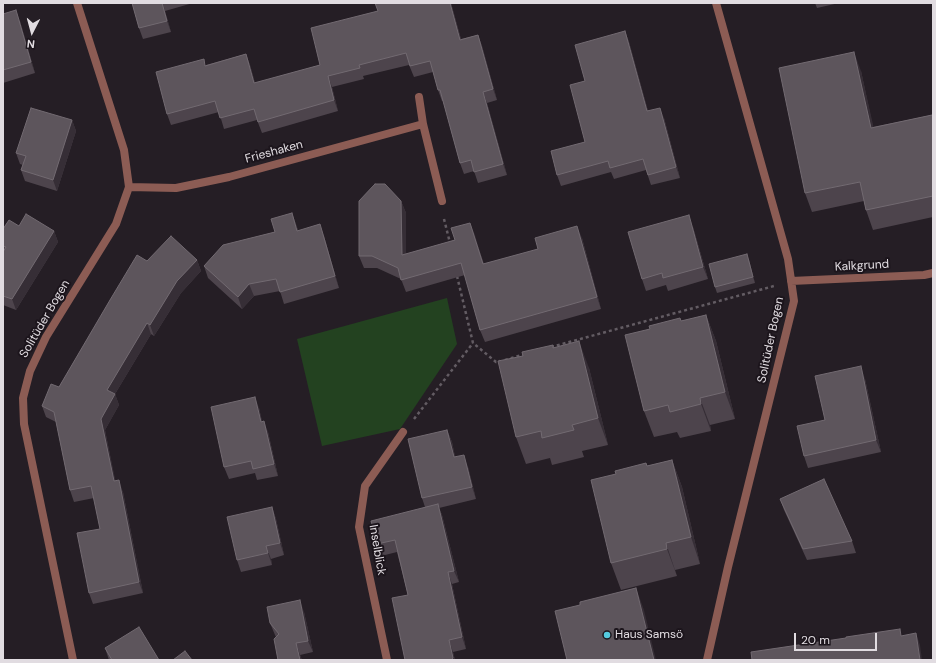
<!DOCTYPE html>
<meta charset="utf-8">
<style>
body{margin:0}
#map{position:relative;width:936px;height:663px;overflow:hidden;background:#251e25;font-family:"DM Sans",sans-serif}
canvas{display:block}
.frame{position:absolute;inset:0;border:4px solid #e1dce1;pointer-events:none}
.north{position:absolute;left:12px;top:12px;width:40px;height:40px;-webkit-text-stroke:3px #1c151c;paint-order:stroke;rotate:186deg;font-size:11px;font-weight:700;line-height:16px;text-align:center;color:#e1dce1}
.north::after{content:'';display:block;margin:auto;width:14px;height:18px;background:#e1dce1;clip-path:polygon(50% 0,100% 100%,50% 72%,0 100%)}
.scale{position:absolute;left:794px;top:633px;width:83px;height:18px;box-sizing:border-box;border:2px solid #e1dce1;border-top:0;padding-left:5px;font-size:12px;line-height:14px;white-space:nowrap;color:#e1dce1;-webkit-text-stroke:3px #1c151c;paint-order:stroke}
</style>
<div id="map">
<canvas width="936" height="663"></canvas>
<div class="frame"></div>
<div class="north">N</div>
<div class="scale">20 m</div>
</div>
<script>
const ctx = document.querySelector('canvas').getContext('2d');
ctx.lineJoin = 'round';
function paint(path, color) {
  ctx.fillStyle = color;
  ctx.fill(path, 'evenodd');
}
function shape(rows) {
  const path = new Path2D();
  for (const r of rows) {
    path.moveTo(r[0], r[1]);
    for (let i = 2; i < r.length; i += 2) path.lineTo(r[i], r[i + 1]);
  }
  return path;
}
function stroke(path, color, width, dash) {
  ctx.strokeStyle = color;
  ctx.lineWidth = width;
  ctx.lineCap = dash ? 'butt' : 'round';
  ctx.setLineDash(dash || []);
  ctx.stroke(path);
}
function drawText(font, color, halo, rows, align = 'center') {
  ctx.font = font + ' "DM Sans",sans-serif';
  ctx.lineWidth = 4;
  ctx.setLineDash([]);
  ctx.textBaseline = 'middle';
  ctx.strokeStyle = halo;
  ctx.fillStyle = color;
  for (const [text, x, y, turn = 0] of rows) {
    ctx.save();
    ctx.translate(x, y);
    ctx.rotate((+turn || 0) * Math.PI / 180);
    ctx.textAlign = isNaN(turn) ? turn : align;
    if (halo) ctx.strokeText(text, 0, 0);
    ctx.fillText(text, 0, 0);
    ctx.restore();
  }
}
paint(shape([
 [447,298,457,344,400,429,322,446,297,339]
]), '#234220');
stroke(shape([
 [444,219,450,243],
 [457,276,473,343,496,362,500,361],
 [551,347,774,286],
 [505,360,525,354],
 [414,419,473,343]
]), '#635c63', 2.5, [3, 3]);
stroke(shape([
 [419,97,423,124,442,201],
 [129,187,176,188,229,177,423,124],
 [791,281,924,275,933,273],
 [73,660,24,424,23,398,30,371,46,337,116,224,129,187,124,150,77,3],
 [387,660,359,527,365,486,403,432],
 [707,660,728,567,794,301,788,259,716,3]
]), '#8c5c54', 8);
paint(shape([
 [132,3,193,3,165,11,171,32,143,39,139,28],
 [451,3,461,39,478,35,482,46,497,100,487,103,507,175,478,183,474,171,464,174,460,163,443,101,442,101,438,90,433,72,414,77,409,65,363,76,364,79,332,87,338,111,262,133,257,120,224,129,219,112,171,125,167,114,206,65,246,54,250,65,255,83,320,65],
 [815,3,839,3,817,8],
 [3,14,20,21,35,73,3,83],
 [625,31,629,42,648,111,664,118,680,178,651,185,646,170,614,179,611,172,561,186,557,175,585,142,585,81],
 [861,71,873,127,932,115,933,114,933,217,873,230,866,210,864,201,812,212,805,193],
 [72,120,76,131,57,191,25,181,21,170,23,165,20,164,16,153],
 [401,201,406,213,406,254,455,240,470,223,484,264,582,238,601,309,485,342,480,330,465,275,406,292,401,279,377,268,364,268,359,256],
 [292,213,298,230,324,236,339,288,284,304,280,291,254,296,242,309,208,278,204,266,275,232],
 [19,226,54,231,58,242,16,310,3,305,3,229],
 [693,227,708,279,668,291,666,285,646,291,642,279],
 [197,260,201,271,181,293,154,336,151,334,115,394,119,405,105,430,115,481,123,492,143,593,93,604,89,593,100,529,94,498,74,502,70,490,56,422,46,417,42,406,59,387,110,301,110,300,147,261],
 [749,260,755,283,717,293,715,287],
 [706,315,716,341,735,419,710,425,711,431,680,438,677,432,654,437,644,411,681,321],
 [554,347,589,368,608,445,582,451,584,457,552,465,550,458,526,464,516,437,523,356],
 [865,379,881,452,808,468,804,456,825,420],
 [259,408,262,422,268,432,278,476,257,480,255,473,229,479,224,467],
 [447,430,452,442,455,457,468,467,476,499,439,508,442,515,459,582,452,584,466,649,453,652,455,660,405,660,408,595,397,552,381,556,377,544,425,507,422,498],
 [672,460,682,487,700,564,675,570,677,576,621,590,611,563,616,474,646,463,647,466],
 [780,499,852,541,856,553,807,560,784,510],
 [272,507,276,519,284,555,271,559,272,565,241,572,237,560],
 [304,612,313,652,300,655,302,660,278,660,276,637,275,635,270,623],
 [105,648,159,660,109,660]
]), '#4d444c');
paint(shape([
 [163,3,165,11,171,32,167,21],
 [450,3,451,3,464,51,460,40],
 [16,10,20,21,35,73,31,62],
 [625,31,629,42,651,122,647,111],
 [478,35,482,46,497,100,493,89],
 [854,52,861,71,878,147,871,128],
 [246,54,250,65,258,94,254,83],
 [328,76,332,87,338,111,334,100],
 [483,92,487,103,507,175,503,164],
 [660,108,664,118,680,178,676,167],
 [72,120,76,131,57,191,53,180],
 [401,201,406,213,406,267,402,255],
 [292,213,296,224,301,242,297,231],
 [689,215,693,227,708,279,703,267],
 [470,223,475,235,487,276,483,264],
 [320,224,324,236,339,288,335,276],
 [577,226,582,238,601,309,597,297],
 [54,231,58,242,16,310,12,299],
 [747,254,749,260,755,283,753,277],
 [197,260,201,271,181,293,154,336,150,325,177,281],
 [249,284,254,296,242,309,238,297],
 [706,315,716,341,735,419,725,392],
 [147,323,151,334,115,394,119,405,105,430,118,493,114,481,101,419,107,390],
 [579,341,589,368,608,445,598,418],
 [861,366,865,379,881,452,876,440],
 [255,397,259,408,265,433,261,422],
 [700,398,710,425,711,431,701,404],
 [264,421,268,432,278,476,274,464],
 [447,430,452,442,458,470,454,457],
 [464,455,468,467,476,499,472,487],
 [672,460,682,487,700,564,691,537],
 [119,480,123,492,143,593,139,582],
 [438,504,442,515,459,582,454,571],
 [272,507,276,519,284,555,280,543],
 [666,543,677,576,667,549],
 [266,546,271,559,272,565,268,553],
 [448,572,452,584,466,649,462,637],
 [636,588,644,610,656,660,654,660],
 [300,600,304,612,313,652,308,641],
 [916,633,920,645,922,660,920,660],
 [449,640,453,652,455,660,454,660,453,658],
 [296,643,300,655,302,660,300,660]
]), '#362e36');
const building = shape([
 [132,3,162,3,167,21,139,28,132,3],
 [375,3,450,3,460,40,478,35,493,89,483,92,503,164,474,172,471,160,460,163,440,90,438,90,430,61,410,66,406,53,359,65,360,68,328,76,334,100,258,122,254,109,220,118,215,101,167,114,156,72,204,59,205,66,246,54,254,83,320,65,311,28,378,11,375,3],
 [16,10,31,62,3,70,3,14,16,10],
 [625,31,647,111,660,108,676,167,648,175,643,159,610,168,608,161,557,175,551,151,585,142,570,85,585,81,575,45,625,31],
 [854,52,871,128,932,115,933,114,933,196,866,210,860,182,805,193,779,68,854,52],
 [31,108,72,120,53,180,21,170,26,156,16,153,31,108],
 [375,184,385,184,401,201,402,255,455,240,451,228,470,223,483,264,538,249,535,238,577,226,597,297,480,330,461,263,401,280,398,268,372,256,359,256,359,201,375,184],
 [292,213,297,231,320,224,335,276,280,292,276,279,249,284,238,297,204,266,223,245,275,232,271,219,292,213],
 [26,214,54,231,12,299,3,296,3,252,6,247,3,246,3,229,9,220,19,226,26,214],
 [689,215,703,267,663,278,662,273,642,279,628,232,689,215],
 [171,236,197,260,177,281,150,325,147,323,107,390,115,394,101,419,114,481,119,480,139,582,89,593,77,533,100,529,91,486,70,490,54,412,42,406,51,384,59,387,110,300,137,255,147,261,171,236],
 [747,254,753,277,715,287,709,264,747,254],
 [706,315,725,392,700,398,701,404,670,412,668,405,644,411,625,335,650,329,649,326,680,318,681,321,706,315],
 [579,341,598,418,572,425,574,430,542,438,541,431,516,437,498,361,523,356,522,352,553,345,553,348,579,341],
 [861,366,876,440,804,456,797,426,825,420,815,376,861,366],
 [255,397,261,422,264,421,274,464,253,469,251,461,224,467,211,407,255,397],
 [447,430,454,457,464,455,472,487,422,498,408,439,447,430],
 [672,460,691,537,666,543,667,549,611,563,591,480,616,474,615,471,646,463,647,466,672,460],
 [824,479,852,541,803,549,780,499,824,479],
 [438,504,454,571,448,572,462,637,449,640,453,658,452,659,452,660,405,660,392,598,408,595,395,540,377,544,371,521,438,504],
 [272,507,280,543,266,546,268,553,237,560,227,517,272,507],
 [636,588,654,660,567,660,555,611,580,605,580,602,636,588],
 [300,600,308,641,296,643,300,660,278,660,274,639,279,634,270,623,267,607,300,600],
 [139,627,159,660,112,660,105,648,139,627],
 [900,629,901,636,916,633,920,660,752,660,751,652,846,638,846,637,900,629],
 [185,651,192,660,173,660,185,651]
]);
paint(building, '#5d555c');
stroke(building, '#726a71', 1);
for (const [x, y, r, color] of [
 [607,635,4,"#54cade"]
]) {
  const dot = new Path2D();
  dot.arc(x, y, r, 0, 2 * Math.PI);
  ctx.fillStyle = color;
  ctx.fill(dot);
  stroke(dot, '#1c151c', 1.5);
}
drawText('12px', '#e1dce1', '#1c151c', [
 ["Frieshaken",274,152,-15],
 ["Kalkgrund",862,266,-3],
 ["Solitüder Bogen",45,319,-60],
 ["Solitüder Bogen",771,340,-78],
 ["Inselblick",377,550,80]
]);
drawText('12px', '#e1dce1', '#1c151c', [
 ["Haus Samsö",615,635]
], 'left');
</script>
